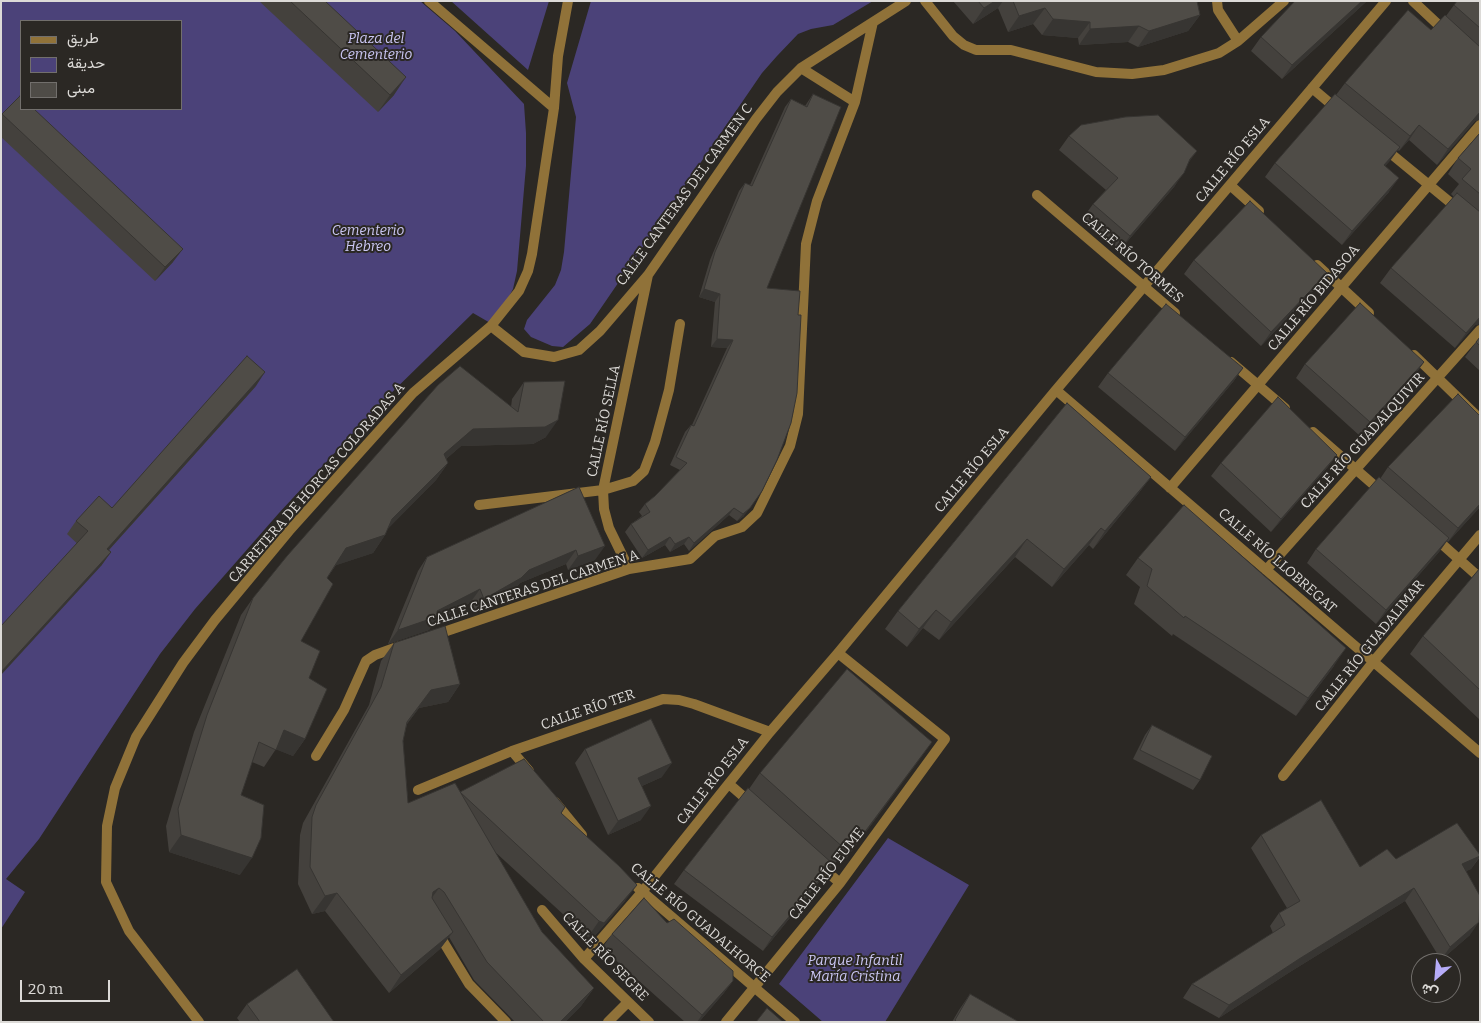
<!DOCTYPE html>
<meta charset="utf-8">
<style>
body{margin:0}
#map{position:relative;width:1481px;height:1023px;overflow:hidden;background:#2b2824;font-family:Bitter,Vazirmatn,serif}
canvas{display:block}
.frame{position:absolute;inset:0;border:2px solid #dcdad7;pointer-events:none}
.legend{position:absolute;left:20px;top:20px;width:162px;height:90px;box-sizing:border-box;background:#2b2824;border:1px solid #726f6c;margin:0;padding:6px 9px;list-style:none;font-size:15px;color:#dcdad7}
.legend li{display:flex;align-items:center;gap:10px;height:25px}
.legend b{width:25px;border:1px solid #726f6c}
.north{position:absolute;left:1411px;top:953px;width:50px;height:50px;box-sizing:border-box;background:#2b2824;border:1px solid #726f6c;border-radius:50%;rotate:207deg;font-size:14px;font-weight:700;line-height:20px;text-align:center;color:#dcdad7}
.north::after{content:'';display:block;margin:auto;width:18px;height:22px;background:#b6acf8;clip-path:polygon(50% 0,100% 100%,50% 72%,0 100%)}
.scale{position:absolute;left:20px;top:980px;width:90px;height:22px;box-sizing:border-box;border:2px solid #dcdad7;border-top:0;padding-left:6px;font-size:15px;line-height:18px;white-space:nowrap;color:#dcdad7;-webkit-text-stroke:4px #2b2824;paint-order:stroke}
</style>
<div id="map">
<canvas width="1481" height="1023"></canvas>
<div class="frame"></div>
<ul class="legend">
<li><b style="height:6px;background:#907239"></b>طريق</li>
<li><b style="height:14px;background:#4b4279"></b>حديقة</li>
<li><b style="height:14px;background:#4f4c47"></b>مبنى</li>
</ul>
<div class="north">ش</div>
<div class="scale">20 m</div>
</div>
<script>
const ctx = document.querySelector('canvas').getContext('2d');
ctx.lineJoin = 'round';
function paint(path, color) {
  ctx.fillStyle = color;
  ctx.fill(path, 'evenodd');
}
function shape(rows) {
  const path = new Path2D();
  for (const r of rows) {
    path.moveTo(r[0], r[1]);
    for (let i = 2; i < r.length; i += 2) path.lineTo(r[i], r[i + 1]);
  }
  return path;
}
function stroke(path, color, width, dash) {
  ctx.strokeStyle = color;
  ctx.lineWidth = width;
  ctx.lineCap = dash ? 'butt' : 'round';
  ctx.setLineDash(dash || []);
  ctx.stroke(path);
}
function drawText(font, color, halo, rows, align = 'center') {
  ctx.font = font + ' Bitter,serif';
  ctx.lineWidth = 4;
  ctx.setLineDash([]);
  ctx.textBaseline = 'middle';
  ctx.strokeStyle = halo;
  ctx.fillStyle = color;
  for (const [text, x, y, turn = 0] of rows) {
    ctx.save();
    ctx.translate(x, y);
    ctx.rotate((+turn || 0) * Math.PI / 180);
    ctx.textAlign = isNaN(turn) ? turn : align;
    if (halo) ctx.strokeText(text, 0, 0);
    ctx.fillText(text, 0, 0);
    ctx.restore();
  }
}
paint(shape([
 [1,1,420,1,455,31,524,104,526,133,526,166,517,271,513,289,503,308,492,324,473,313,380,404,279,513,195,609,160,654,39,839,6,879,25,892,1,929],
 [21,21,181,21,181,109,21,109],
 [451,1,549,1,528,70],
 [591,1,873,1,833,25,811,29,798,34,777,56,762,73,590,324,563,347,552,346,531,337,524,329,527,320,555,285,561,270,564,252,576,117,567,83],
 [888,838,969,885,885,1022,823,1022,779,984]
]), '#4b4279');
stroke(shape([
 [429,1,554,108],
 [925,1,953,36,964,45,976,50,1011,50,1096,72,1132,74,1164,70,1219,53,1238,41,1284,1],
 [1217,1,1218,10,1238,41],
 [1413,1,1446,32],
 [801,68,855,102],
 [1312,88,1338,110],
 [1384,148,1480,227],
 [1230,185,1259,211],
 [1037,195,1175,313],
 [1317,265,1369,313],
 [491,326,524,352,554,357,579,350,600,331,648,275,756,119,777,92,801,68,906,1],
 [1414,355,1480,419],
 [1231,362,1285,408],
 [1056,390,1480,753],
 [1313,432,1383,493],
 [1170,488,1480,125],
 [479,505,603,490,633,481,644,471,655,442,669,390,680,324],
 [1434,537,1480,578],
 [629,569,609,528,604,509,603,490,648,275],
 [1266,570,1480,330],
 [435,635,629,569,690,559,715,536,742,527,757,513,790,446,798,414,806,244,817,201,855,102,873,22],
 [512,751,529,771],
 [316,756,344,710,366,661,375,655,400,646],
 [1283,776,1373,662,1480,535],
 [729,784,752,804],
 [418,790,512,751,663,699,679,700,694,704,770,732],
 [555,802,582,835],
 [818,864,840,883],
 [638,888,795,1022],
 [542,910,584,959,649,1022],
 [438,933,469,984,506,1022],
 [584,959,642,892,770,732,838,653,1056,390,1386,1],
 [199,1022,129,931,106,882,107,826,115,788,136,737,183,663,215,620,289,531,413,393,491,326,519,291,528,271,532,254,554,108,558,56,568,1],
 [608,1022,628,1002],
 [726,1022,840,883,945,739,838,653]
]), '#907239', 10);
paint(shape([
 [259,1,325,1,394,95,378,112],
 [953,1,1197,1,1200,15,1188,31,1138,47,1128,42,1079,45,1078,38,1042,35,1033,24,1008,32,998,8,973,24],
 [1295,1,1367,1,1282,79,1251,51,1261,37],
 [1480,1,1480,119,1475,121,1437,165,1409,140,1399,151,1398,150,1385,166,1389,192,1342,245,1265,177,1275,163,1336,95,1345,83,1431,30,1446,16,1454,5],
 [813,94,767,288,744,516,737,521,729,515,689,551,684,544,670,552,665,545,642,558,625,532,631,524,642,516,639,512,645,504,655,496,680,470,670,465,685,432,691,425,692,425,727,348,711,347,715,302,699,297,710,260,739,191,745,183,750,185,785,107,791,99,805,106],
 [20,96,173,262,155,281,1,137,1,115],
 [1480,133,1480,324,1475,325,1455,348,1380,283,1391,268,1454,197,1451,194,1459,184,1448,174,1458,158],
 [1069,136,1187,166,1174,187,1120,250,1083,218,1093,204,1106,190,1059,150],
 [1194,260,1327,273,1317,287,1261,346,1184,274],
 [1480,337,1480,371,1465,357],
 [1424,362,1414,376,1360,436,1296,378,1305,364],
 [1243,368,1233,382,1175,451,1098,387,1108,373],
 [524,382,546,437,533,444,461,446,446,459,448,463,436,480,388,528,385,535,373,553,336,565,327,578,301,641,309,678,305,739,293,756,276,749,264,767,252,762,241,795,240,875,169,852,166,826,194,732,241,615,253,598,511,407,512,399],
 [256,386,109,550,111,552,101,566,67,534,76,521,112,508],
 [1067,403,1151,477,1138,494,1093,549,1089,545,1052,587,1015,557,939,640,923,628,907,647,885,629,898,611],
 [1337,455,1327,468,1271,532,1211,476,1221,463],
 [1388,467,1480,507,1448,542,1447,541,1439,552,1376,624,1307,563,1316,549,1380,479],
 [579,487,595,560,568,570,566,564,520,583,512,592,474,613,470,603,435,621,429,630,388,644,418,571,427,557],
 [1138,558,1334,666,1296,716,1173,634,1172,636,1134,604,1140,587,1126,575],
 [1480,568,1480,720,1410,654,1423,636],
 [394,643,460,684,448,702,419,708,407,724,403,741,408,803,460,792,565,807,561,814,625,901,592,939,588,937,494,851,542,932,594,988,581,1006,565,1022,515,1022,474,980,449,937,440,949,389,993,325,911,312,914,298,884,300,835,303,823,369,705,381,661],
 [1152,725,1200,780,1193,790,1133,759,1145,735],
 [932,742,846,859,842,855,832,867,831,866,823,877,763,951,674,884,684,870,749,789,760,773],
 [585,749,662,777,642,786,641,820,608,835,575,763],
 [1261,835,1360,867,1396,859,1480,855,1480,857,1471,869,1466,871,1470,935,1441,960,1405,901,1290,972,1219,1018,1183,998,1192,984,1273,933,1270,926,1279,913,1287,908,1251,848],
 [667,923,733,981,723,994,699,1022,685,1022,602,948,612,934],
 [970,994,1019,1022,952,1022,959,1010],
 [247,1004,334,1022,240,1022,237,1018]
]), '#44413d');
paint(shape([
 [995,1,1003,1,998,8,973,24,984,8],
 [1362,1,1367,1,1282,79,1292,65],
 [1045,8,1033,24,1008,32,1019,16],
 [1200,15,1188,31,1138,47,1149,31],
 [1053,19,1090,22,1078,38,1042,35],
 [1139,26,1128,42,1079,45,1090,29],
 [406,77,394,95,378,112,390,95],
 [1480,112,1480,119,1475,121,1437,165,1448,149],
 [1419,125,1409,140,1399,151,1410,136],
 [1400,147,1390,161,1374,179,1384,165],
 [1197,151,1187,165,1190,159],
 [1184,173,1174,187,1120,250,1130,236],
 [1399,178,1389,192,1342,245,1352,231],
 [183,249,173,262,155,281,165,267],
 [1327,273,1317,287,1261,346,1271,332],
 [704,289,720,294,715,302,699,297],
 [1480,317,1480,324,1475,325,1455,348,1466,333],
 [717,339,733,340,727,348,711,347],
 [1424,362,1414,376,1360,436,1370,422],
 [1243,368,1233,382,1175,451,1185,437],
 [265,372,256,386,98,562,107,549],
 [558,420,546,437,533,444,461,446,431,472,444,454,473,429],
 [1337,455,1327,468,1271,532,1281,519],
 [448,463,436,480,380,537,392,519],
 [1151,477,1138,494,1093,549,1105,531],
 [756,499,744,516,737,521,743,514],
 [1480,504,1480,507,1448,542,1458,528],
 [734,508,729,515,689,551,694,543],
 [1101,528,1089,545,1052,587,1064,569],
 [385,535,373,553,334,566,346,548],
 [670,537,665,545,642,558,648,550],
 [689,537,684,544,670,552,675,544],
 [1449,538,1439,552,1376,624,1386,610],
 [1027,539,1015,557,939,640,951,622],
 [605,546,595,560,568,570,578,556],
 [576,550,566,564,520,583,512,592,474,613,484,599,529,570],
 [111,552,101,566,1,675,1,672],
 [480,589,470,603,435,621,429,630,388,644,398,630],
 [936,610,923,628,907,647,919,629],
 [1346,648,1334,666,1296,716,1308,698],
 [460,684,448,702,419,708,395,740,431,690],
 [284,730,305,739,293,756,272,748],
 [932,742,920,759,846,859,858,841],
 [672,763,662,777,628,792,638,778],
 [651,806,641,820,608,835,618,821],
 [181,835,252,858,240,875,169,852],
 [854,837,842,855,832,867,845,849],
 [1480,856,1471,869,1453,878,1462,864],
 [833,864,823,877,763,951,772,937],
 [637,885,625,901,592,939,588,937,599,921],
 [439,888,426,906,433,892],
 [1414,888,1405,901,1290,972,1219,1018,1229,1005,1299,959],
 [337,893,325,911,312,914,325,896],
 [1479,922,1470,935,1441,960,1450,947],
 [453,932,440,949,389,993,401,975],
 [733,981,723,994,699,1022,697,1022,702,1015],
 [594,988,581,1006,565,1022,560,1022]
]), '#373532');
const building = shape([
 [290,1,325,1,406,77,390,95,290,1],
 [978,1,995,1,984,8,978,1],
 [1013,1,1197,1,1200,15,1149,31,1139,26,1090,29,1090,22,1053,19,1045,8,1019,16,1013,1],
 [1295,1,1362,1,1292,65,1261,37,1295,1],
 [1457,1,1480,1,1480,28,1454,5,1457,1],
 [1408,10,1431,30,1445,15,1480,47,1480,112,1448,149,1419,125,1410,136,1345,83,1408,10],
 [813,94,841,107,767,288,800,291,798,315,801,315,797,393,791,423,777,460,762,491,750,508,743,514,734,508,694,543,689,537,675,544,670,537,648,550,631,524,650,512,645,504,655,496,687,463,676,457,691,425,694,426,733,340,717,339,720,294,704,289,715,252,745,183,752,186,791,99,807,107,813,94],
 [1335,94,1400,147,1384,165,1399,178,1352,231,1275,163,1335,94],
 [20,96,21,97,21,109,34,109,183,249,165,267,2,114,20,96],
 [1158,115,1197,151,1190,159,1184,173,1130,236,1093,204,1118,178,1069,136,1081,125,1125,117,1158,115],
 [1480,133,1480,194,1462,179,1471,169,1458,158,1480,133],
 [1457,193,1480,212,1480,317,1466,333,1391,268,1457,193],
 [1250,201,1327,273,1271,332,1194,260,1250,201],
 [1360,303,1424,362,1370,422,1305,364,1360,303],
 [1166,304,1243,368,1185,437,1108,373,1166,304],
 [1480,337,1480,346,1476,342,1480,337],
 [247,356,265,372,107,549,111,552,1,672,1,626,88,531,76,521,99,496,112,508,247,356],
 [460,366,518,412,524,382,565,381,558,420,545,427,473,429,444,454,448,463,392,519,385,535,346,548,327,578,333,584,301,641,320,651,309,678,327,689,305,739,284,730,276,750,259,742,241,795,264,805,261,838,252,858,181,835,178,809,207,715,253,598,287,556,438,385,460,366],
 [1458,394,1480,416,1480,504,1458,528,1388,467,1458,394],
 [1278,397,1337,455,1281,519,1221,463,1278,397],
 [1067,403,1151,477,1105,531,1101,528,1064,569,1027,539,951,622,936,610,919,629,898,611,1067,403],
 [1379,477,1449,538,1386,610,1316,549,1379,477],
 [579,487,605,546,578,556,576,550,529,570,521,578,484,599,480,589,437,611,439,616,398,630,427,557,579,487],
 [1184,505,1346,648,1308,698,1185,616,1184,618,1147,586,1152,569,1138,558,1184,505],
 [1480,568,1480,690,1423,636,1480,568],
 [445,626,460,684,431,690,407,722,403,741,408,803,455,783,542,932,594,988,560,1022,544,1022,487,962,444,892,439,888,433,892,432,898,453,932,401,975,337,893,325,896,310,867,312,817,316,805,381,687,394,643,445,626],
 [847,669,932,742,858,841,854,837,845,849,760,773,847,669],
 [651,719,672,763,638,778,651,806,618,821,585,749,651,719],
 [1152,725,1212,756,1200,780,1140,750,1152,725],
 [524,759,565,807,561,813,619,866,637,885,604,923,599,921,460,792,524,759],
 [748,788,833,864,772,937,684,870,748,788],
 [1321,800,1360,867,1387,849,1396,859,1457,823,1480,855,1480,856,1462,864,1480,896,1479,922,1450,947,1414,888,1299,959,1229,1005,1192,984,1285,925,1279,913,1300,901,1261,835,1321,800],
 [644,898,667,923,674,919,733,971,733,981,702,1015,612,934,644,898],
 [297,969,334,1022,260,1022,247,1004,297,969],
 [970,994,1019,1022,957,1022,955,1020,970,994],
 [767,1008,783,1022,756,1022,767,1008]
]);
paint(building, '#4f4c47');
stroke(building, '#373532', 1);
drawText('italic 14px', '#cbc7f4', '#2b2824', [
 ["Plaza del",376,39],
 ["Cementerio",376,55],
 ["Cementerio",368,231],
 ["Hebreo",368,247],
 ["Parque Infantil",855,961],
 ["María Cristina",855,977]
]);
drawText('14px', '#dcdad7', '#2b2824', [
 ["CALLE RÍO ESLA",1233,160,-50],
 ["CALLE CANTERAS DEL CARMEN C",685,195,-54],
 ["CALLE RÍO TORMES",1132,258,41],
 ["CALLE RÍO BIDASOA",1314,298,-50],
 ["CALLE RÍO SELLA",604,421,-78],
 ["CALLE RÍO GUADALQUIVIR",1363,441,-48],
 ["CALLE RÍO ESLA",972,470,-50],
 ["CARRETERA DE HORCAS COLORADAS A",317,483,-49],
 ["CALLE RÍO LLOBREGAT",1277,561,41],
 ["CALLE CANTERAS DEL CARMEN A",533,589,-18],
 ["CALLE RÍO GUADALIMAR",1370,646,-51],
 ["CALLE RÍO TER",588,710,-19],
 ["CALLE RÍO ESLA",713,781,-52],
 ["CALLE RÍO EUME",827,874,-52],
 ["CALLE RÍO GUADALHORCE",700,923,40],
 ["CALLE RÍO SEGRE",605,957,46]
]);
</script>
